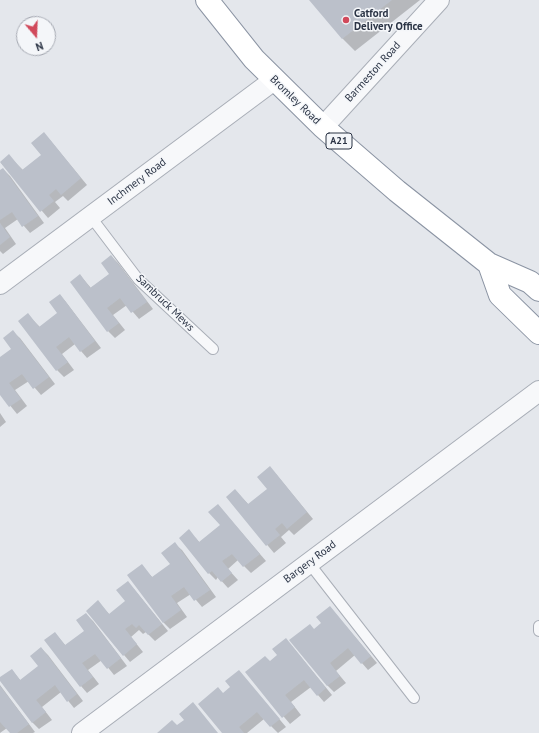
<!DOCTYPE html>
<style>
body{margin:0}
#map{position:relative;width:539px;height:733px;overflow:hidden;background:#e4e7ec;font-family:"PT Sans",sans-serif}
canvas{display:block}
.north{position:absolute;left:16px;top:16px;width:40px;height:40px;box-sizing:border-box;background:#f4f6f9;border:1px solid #a4a8b1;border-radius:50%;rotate:161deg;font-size:11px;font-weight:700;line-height:16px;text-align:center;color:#2b3445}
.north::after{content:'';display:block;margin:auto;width:14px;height:18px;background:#d1495b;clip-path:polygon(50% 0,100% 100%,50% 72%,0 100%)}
</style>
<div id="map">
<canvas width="539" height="733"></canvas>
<div class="north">N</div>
</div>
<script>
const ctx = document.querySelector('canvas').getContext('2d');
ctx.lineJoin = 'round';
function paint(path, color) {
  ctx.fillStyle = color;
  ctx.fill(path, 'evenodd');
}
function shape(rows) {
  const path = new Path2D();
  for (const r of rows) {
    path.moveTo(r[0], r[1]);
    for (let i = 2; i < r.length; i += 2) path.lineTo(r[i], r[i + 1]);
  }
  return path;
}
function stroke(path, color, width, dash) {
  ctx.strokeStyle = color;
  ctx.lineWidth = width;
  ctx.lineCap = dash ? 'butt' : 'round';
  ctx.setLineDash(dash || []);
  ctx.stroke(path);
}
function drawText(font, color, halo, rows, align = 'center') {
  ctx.font = font + ' "PT Sans",sans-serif';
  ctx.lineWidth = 3;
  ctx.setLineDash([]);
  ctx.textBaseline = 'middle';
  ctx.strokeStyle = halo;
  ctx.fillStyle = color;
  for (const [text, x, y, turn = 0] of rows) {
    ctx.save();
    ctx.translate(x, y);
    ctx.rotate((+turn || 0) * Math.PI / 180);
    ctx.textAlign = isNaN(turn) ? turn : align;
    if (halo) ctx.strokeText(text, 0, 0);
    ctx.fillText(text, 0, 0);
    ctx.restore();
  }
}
paint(shape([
 [311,0,420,0,355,51,343,39],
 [50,140,87,185,68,201,63,196,55,202,60,208,48,218,1,163,9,156,23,170,42,155],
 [3,169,10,176,44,223,30,233,18,219,5,228,16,244,3,254,0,251,0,171],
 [111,256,118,263,153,309,139,319,127,305,113,315,125,330,115,338,108,331,80,275,91,288,110,274],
 [60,295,66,302,101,348,87,358,75,344,62,354,74,370,64,377,57,370,28,315,40,327,59,313],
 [13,332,20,338,55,384,41,395,29,381,15,390,27,406,17,414,0,393,0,358,12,349],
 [0,413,6,422,0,427],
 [276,474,313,519,294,535,289,530,281,537,286,543,274,553,227,497,235,490,249,505,268,489],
 [218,505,266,561,251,573,238,560,228,569,238,580,228,588,218,577,216,580,209,573,195,537,200,543,221,525],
 [175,544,182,550,216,597,202,607,191,594,177,603,187,617,170,629,164,623,142,566,153,578,171,564],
 [134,589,168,631,155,641,146,632,143,634,139,630,131,637,143,652,130,662,124,655,98,602,110,615,126,602],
 [330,607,377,663,368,670,355,655,336,671,346,683,334,692,327,685,314,630,323,624],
 [86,614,93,621,127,666,114,675,102,660,88,670,99,684,87,693,81,686,55,633,66,646,85,631],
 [292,646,332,695,324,702,311,687,291,702,301,715,290,724,246,672,270,662],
 [41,648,48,655,83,701,74,708,61,692,42,707,52,720,39,729,32,722,0,679,12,670,21,681,40,667],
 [239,671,286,727,278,733,264,719,247,733,223,733,223,694,232,687],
 [0,685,35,732,33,733,11,733,7,728,0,733]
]), '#0003');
paint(shape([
 [309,0,392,0,342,39],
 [44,132,81,178,61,195,56,189,49,195,54,201,40,212,0,162,9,154,22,170,41,155,31,143],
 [3,168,38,216,22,227,12,212,0,220,0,170],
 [0,223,10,237,0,245],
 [111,255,147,302,131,313,120,298,107,308,119,323,107,332,70,282,80,274,90,288,109,274,101,263],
 [60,294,95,341,80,352,69,337,56,347,68,362,56,371,18,321,28,313,39,327,57,313,49,302],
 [13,330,49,377,33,389,22,374,9,383,21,399,9,407,0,395,0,357,11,349,3,338],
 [270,466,307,512,287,529,282,523,275,529,280,535,266,546,226,497,235,489,248,504,267,489,257,477],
 [218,504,260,554,243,567,232,554,222,561,232,573,221,582,212,571,208,574,179,538,189,529,199,542,220,525,208,512],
 [175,542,210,590,194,601,184,587,171,596,181,610,163,623,127,575,142,564,152,577,170,564,161,553],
 [128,581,162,624,148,635,139,625,136,628,132,624,125,629,137,644,123,656,86,611,98,600,109,614,125,601,116,590],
 [330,606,371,656,361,664,348,648,330,663,340,676,327,686,289,640,310,624,314,629,321,623,316,617],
 [86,613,121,658,107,669,95,654,82,663,93,677,80,687,44,640,55,632,65,645,84,631,76,620],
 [286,638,326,688,317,696,304,680,285,695,295,707,282,718,245,672,265,656,270,661,277,655,272,649],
 [41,647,77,694,67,702,55,685,36,700,46,712,32,723,0,681,0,677,12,669,20,680,38,666,30,656],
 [239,670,280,719,270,727,257,712,239,727,244,733,222,733,198,704,218,687,223,693,230,687,225,681],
 [0,686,29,724,17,733,10,733,0,722],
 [193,702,218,733,157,733,172,720,177,725,184,720,179,714]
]), '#bbc0ca');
const lane = shape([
 [91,217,138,279,213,349],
 [309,563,414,698],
 [539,626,539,631]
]);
const street = shape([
 [323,127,439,0],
 [0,284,274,80],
 [82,733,539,391]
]);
const highway = shape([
 [207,0,254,59,323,127,397,191,489,264,530,282,539,290],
 [489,264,500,295,539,333]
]);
stroke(lane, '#a9aeb7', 12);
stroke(street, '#a9aeb7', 22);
stroke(highway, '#8b94a3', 24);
stroke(lane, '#f7f8fa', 10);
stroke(street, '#f7f8fa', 20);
stroke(highway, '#fff', 22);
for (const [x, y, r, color] of [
 [346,20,4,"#d1495b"]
]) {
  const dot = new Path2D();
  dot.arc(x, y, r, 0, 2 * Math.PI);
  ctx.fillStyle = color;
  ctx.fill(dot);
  stroke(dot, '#f4f6f9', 1.5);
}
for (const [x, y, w] of [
 [339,141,26]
]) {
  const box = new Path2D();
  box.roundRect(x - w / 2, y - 8, w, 16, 3);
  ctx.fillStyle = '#f4f6f9';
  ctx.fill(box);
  stroke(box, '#2b3445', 1);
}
drawText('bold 10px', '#2b3445', null, [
 ["A21",339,141]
]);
drawText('bold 11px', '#2b3445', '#f4f6f9', [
 ["Catford",354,14],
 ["Delivery Office",354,27]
], 'left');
drawText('11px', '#2b3445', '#f4f6f9', [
 ["Barmeston Road",373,72,-48],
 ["Bromley Road",295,100,44],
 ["Inchmery Road",137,182,-37],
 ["Sambruck Mews",165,303,44],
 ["Bargery Road",310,562,-37]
]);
</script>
